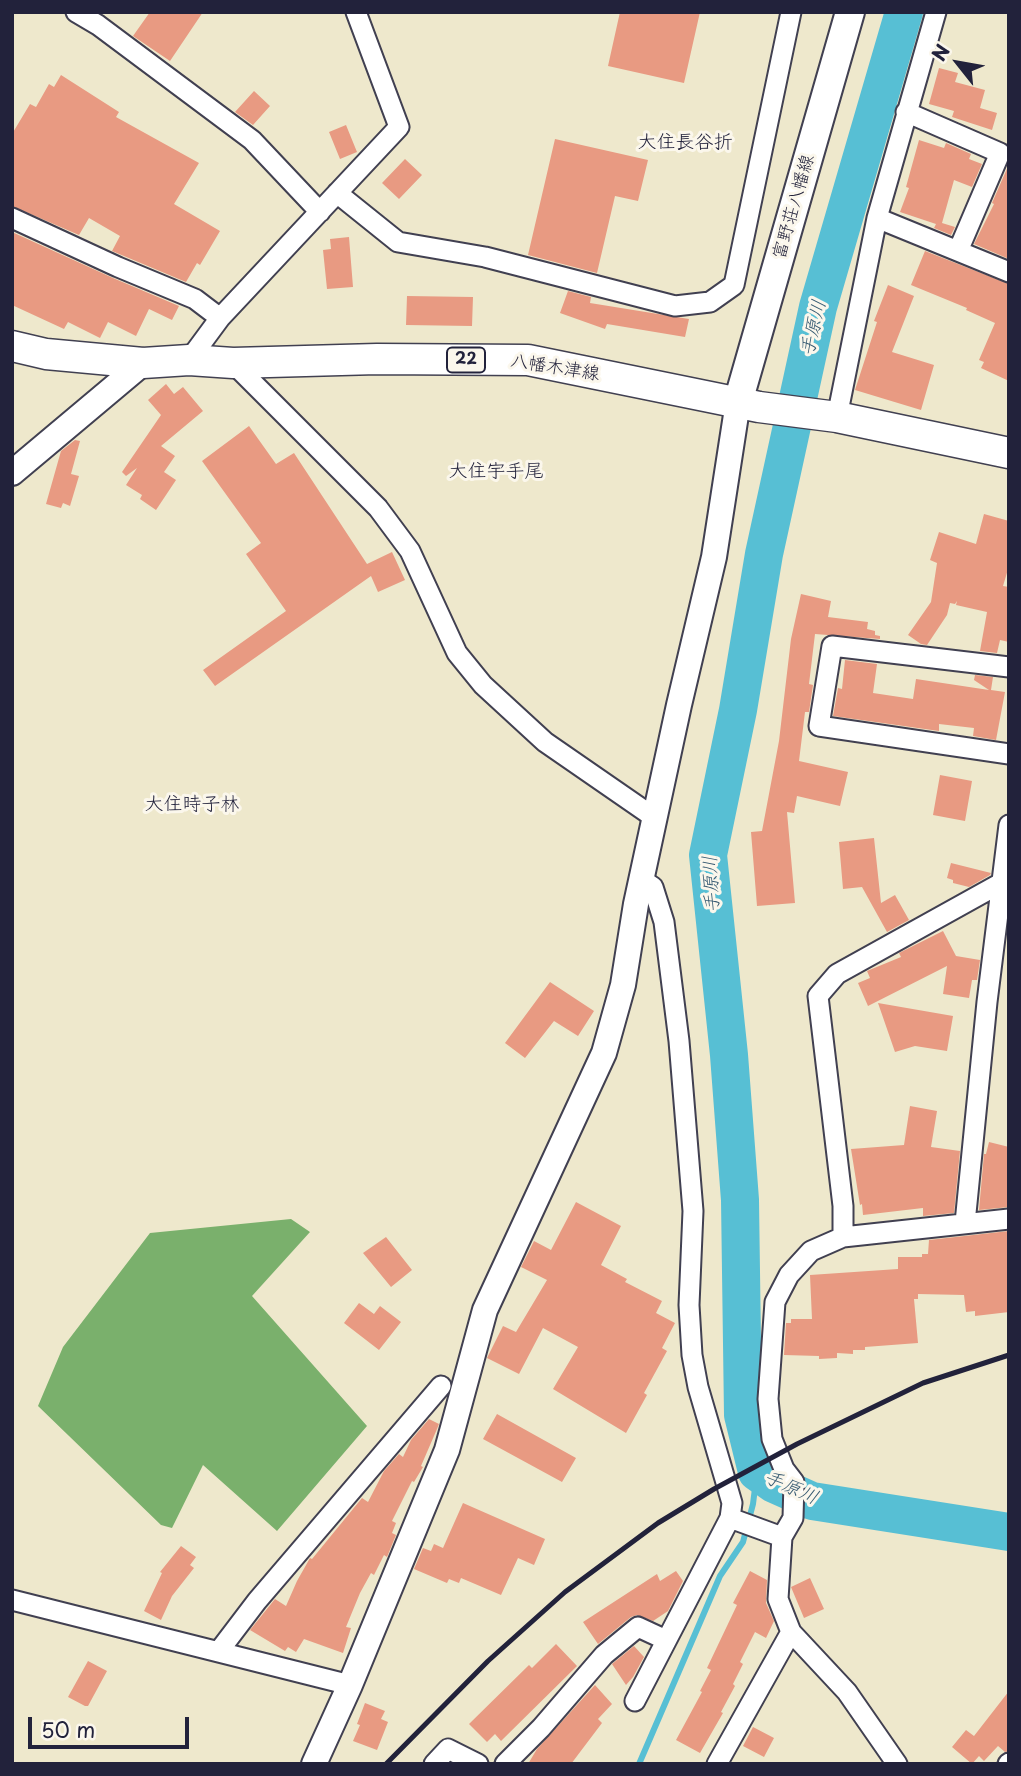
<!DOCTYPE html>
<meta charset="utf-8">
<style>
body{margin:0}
#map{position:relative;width:1021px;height:1776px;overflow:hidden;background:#eee8cc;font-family:"Playpen Sans",sans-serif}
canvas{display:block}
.frame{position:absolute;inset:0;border:14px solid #22223b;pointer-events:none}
.north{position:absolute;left:923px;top:28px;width:70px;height:70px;-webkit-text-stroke:5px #fbf7ec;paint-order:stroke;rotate:301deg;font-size:19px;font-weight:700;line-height:28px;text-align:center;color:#22223b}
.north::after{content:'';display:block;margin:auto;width:24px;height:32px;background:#22223b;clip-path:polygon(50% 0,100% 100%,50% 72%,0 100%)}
.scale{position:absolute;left:28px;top:1717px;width:161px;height:32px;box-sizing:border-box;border:4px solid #22223b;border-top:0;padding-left:9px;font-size:21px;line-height:24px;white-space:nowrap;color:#22223b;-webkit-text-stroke:5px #fbf7ec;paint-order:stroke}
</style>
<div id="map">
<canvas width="1021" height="1776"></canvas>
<div class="frame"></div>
<div class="north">N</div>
<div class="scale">50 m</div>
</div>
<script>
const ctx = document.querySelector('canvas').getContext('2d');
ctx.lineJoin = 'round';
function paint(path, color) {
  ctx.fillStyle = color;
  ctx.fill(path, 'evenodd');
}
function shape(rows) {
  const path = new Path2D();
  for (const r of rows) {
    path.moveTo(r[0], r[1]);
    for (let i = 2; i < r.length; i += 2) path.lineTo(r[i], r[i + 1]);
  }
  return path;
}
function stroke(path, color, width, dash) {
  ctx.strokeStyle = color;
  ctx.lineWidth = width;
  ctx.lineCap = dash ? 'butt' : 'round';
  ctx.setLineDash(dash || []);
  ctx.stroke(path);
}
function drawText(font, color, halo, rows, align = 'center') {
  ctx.font = font + ' "Playpen Sans","Klee One",sans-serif';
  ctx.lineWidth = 6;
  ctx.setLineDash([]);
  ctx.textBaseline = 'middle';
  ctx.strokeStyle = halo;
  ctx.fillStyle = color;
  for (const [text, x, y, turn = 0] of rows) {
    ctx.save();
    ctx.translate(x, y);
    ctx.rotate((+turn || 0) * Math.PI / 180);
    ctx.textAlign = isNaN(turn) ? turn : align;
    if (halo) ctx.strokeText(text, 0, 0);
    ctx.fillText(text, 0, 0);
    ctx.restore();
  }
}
paint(shape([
 [291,1219,310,1232,252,1296,367,1426,277,1531,203,1465,172,1528,161,1525,38,1406,63,1347,150,1233]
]), '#7ab06c');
stroke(shape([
 [639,1764,720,1576,743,1542,753,1504,757,1472]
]), '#57bfd4', 6);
stroke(shape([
 [904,12,818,307,764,554,738,710,708,855,729,1055,740,1200,743,1415,757,1472,774,1484,812,1501,1009,1532]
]), '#57bfd4', 38);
paint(shape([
 [150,12,203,12,170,61,133,36],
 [620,12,700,12,684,83,608,66],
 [939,68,958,73,955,82,985,90,980,108,997,113,992,130,952,117,954,111,929,104],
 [61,75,119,112,116,117,199,163,174,204,220,231,200,265,197,263,186,282,112,251,120,236,89,218,79,235,12,206,12,134,30,104,36,107,49,84,54,87],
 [254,91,270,106,253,125,235,112],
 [346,125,357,152,340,159,329,132],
 [555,139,648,160,638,201,615,196,597,273,528,255],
 [919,140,944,148,946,143,971,154,969,159,982,164,972,187,954,180,942,223,955,227,951,235,934,228,936,224,900,212,909,188,906,187],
 [405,159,422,175,399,199,382,183],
 [1009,164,1009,259,974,244,994,204,992,203],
 [12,232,113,278,179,306,172,320,149,309,136,336,108,322,100,338,68,322,64,329,12,305],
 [349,237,353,287,327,289,323,250,331,249,330,239],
 [925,251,1009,284,1009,381,981,368,984,362,979,360,995,323,966,310,967,308,911,285],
 [888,285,914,296,892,352,934,365,921,410,855,390,877,322,874,321],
 [568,291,591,297,590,303,689,319,685,337,607,324,605,329,560,313],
 [407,296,473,297,472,326,406,325],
 [166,384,174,394,183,387,203,411,161,446,175,456,164,472,176,480,156,510,140,499,142,495,126,485,137,468,126,476,122,472,161,415,148,400],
 [249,426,276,464,294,453,367,564,392,552,405,580,378,592,371,576,215,686,203,670,286,611,246,554,261,543,202,461],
 [75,440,80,441,71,474,79,476,70,506,63,503,61,508,46,504,61,451],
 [984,514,1009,521,1009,566,1003,586,1009,587,1009,642,1000,640,997,653,980,651,987,612,956,605,957,601,955,604,950,603,947,615,927,645,921,644,908,635,931,602,937,563,930,560,939,532,976,544],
 [801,594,831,601,828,617,868,622,867,629,875,631,875,635,880,636,880,639,815,634,809,684,813,685,809,712,805,712,799,761,848,772,840,806,797,796,794,813,787,812,795,903,757,906,751,832,762,831,779,741,791,639],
 [845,660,877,664,873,693,913,699,916,679,989,690,974,680,975,675,993,677,991,690,1005,692,996,740,973,736,974,728,939,724,939,731,833,716,838,688,842,689],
 [940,775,972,781,965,821,933,815],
 [874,838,881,903,895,895,909,920,887,932,862,887,843,889,839,842],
 [951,863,991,873,990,875,969,887,953,883,953,880,947,878],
 [943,931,956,956,980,960,977,980,972,980,969,998,943,994,947,966,868,1006,858,983,870,978,867,971,901,957,899,953],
 [550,982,594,1011,578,1036,554,1021,525,1058,505,1043],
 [878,1003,953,1016,947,1051,915,1046,895,1052],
 [910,1106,937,1111,931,1147,960,1151,954,1213,923,1216,923,1208,863,1215,862,1204,860,1205,851,1149,904,1145],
 [989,1142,1009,1147,1009,1207,979,1210,984,1154,986,1154],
 [576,1202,621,1226,601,1265,627,1279,625,1282,662,1301,656,1313,675,1323,662,1348,667,1351,644,1393,647,1395,626,1433,553,1389,578,1347,543,1328,519,1374,487,1358,503,1326,516,1332,547,1280,521,1267,534,1241,551,1250],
 [1009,1231,1009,1312,975,1316,975,1311,966,1312,964,1295,918,1294,918,1299,914,1299,918,1343,865,1347,865,1350,853,1350,853,1354,837,1353,837,1358,819,1359,819,1356,784,1355,786,1323,791,1323,791,1319,812,1319,810,1275,898,1269,898,1257,922,1257,922,1254,928,1254,929,1240],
 [386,1237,412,1270,391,1287,363,1253],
 [359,1303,374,1314,380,1306,401,1322,379,1350,344,1323],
 [497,1414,576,1458,562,1482,483,1439],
 [429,1419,439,1424,437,1429,421,1466,423,1467,414,1482,412,1481,392,1521,396,1523,392,1533,396,1535,387,1557,384,1555,374,1575,371,1573,360,1593,346,1627,351,1628,343,1653,304,1639,296,1652,288,1647,285,1651,250,1630,275,1599,286,1606,297,1581,310,1558,312,1559,362,1498,368,1502,384,1471,399,1454,403,1457,411,1440],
 [463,1503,545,1539,534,1565,518,1558,501,1595,461,1578,459,1583,449,1579,447,1583,414,1569,423,1548,431,1551,434,1544,443,1548],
 [181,1546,196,1557,190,1565,194,1568,172,1596,161,1620,144,1611,162,1573,160,1572],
 [676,1571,683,1581,668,1611,653,1621,637,1615,631,1617,598,1644,583,1622,657,1574,660,1581],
 [750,1571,767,1580,766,1603,774,1621,766,1638,755,1632,740,1662,743,1664,733,1684,735,1686,721,1712,723,1713,700,1753,676,1740,702,1692,700,1691,711,1670,707,1668,737,1605,733,1603],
 [810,1578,824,1609,804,1618,791,1587],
 [556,1644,577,1666,501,1741,495,1734,487,1742,469,1724,529,1665,532,1668],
 [634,1646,644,1657,633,1677,626,1685,612,1664],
 [88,1661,107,1671,88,1706,85,1706,68,1697],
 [595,1685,612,1704,598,1719,602,1723,571,1764,528,1764,537,1749],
 [1009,1691,1009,1751,1005,1752,998,1746,984,1761,979,1756,972,1764,952,1747,966,1730,974,1736],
 [365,1703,385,1711,381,1719,388,1722,377,1750,353,1741,360,1725,357,1724],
 [753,1727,774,1738,764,1757,743,1746]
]), '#e89a82');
const minor = shape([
 [76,12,98,25,252,140,320,212],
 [906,112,1000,153,958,251],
 [337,193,398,242,485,257,675,306,710,302,734,285,791,12],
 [12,218,118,267,195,299,220,318],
 [877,218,1009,272],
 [189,360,220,318,399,127,356,12],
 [233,363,378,508,410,551,457,653,483,685,545,742,655,818],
 [837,417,877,218,936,12],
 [1009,667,832,646,819,726,1009,754],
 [641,879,653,887,664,922,679,1041,693,1211,689,1305,692,1355,698,1387,732,1503,730,1518,782,1537],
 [965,1223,987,1002,1009,825],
 [843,1237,843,1206,818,996,837,974,1001,883],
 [12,1600,350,1685],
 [219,1651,257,1601,441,1386],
 [635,1701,730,1518],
 [434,1764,448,1749,478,1764],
 [505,1764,541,1728,604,1655,638,1627,666,1640],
 [717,1764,791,1632],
 [897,1764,847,1692,791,1632,778,1599,782,1537,793,1518,794,1482,784,1469,772,1439,768,1399,775,1302,789,1275,811,1251,843,1237,1009,1219],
 [1008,1764,1009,1763]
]);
const tertiary = shape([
 [12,473,143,363],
 [314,1764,350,1685,447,1450,485,1310,604,1053,623,985,636,904,679,705,714,557,738,402]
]);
const secondary = shape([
 [738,402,850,12]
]);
const primary = shape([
 [12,346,46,354,143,363,189,360,233,363,377,359,528,360,759,407,837,417,1009,453]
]);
stroke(minor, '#414051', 23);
stroke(tertiary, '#414051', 28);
stroke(secondary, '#414051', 32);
stroke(primary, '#414051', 33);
stroke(minor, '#fff', 19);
stroke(tertiary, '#fff', 24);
stroke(secondary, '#fff', 28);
stroke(primary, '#fff', 30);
stroke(shape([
 [386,1764,488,1661,565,1592,658,1523,714,1489,797,1444,923,1383,1009,1355]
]), '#22223b', 5);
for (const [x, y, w] of [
 [466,360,38]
]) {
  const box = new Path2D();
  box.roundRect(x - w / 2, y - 12.5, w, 25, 5);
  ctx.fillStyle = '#fbf7ec';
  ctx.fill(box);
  stroke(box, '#22223b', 2);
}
drawText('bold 16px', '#22223b', null, [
 ["22",466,360]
]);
drawText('18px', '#22223b', '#fbf7ec', [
 ["富野荘八幡線",794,207,-74],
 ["八幡木津線",555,368,9]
]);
drawText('19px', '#22223b', '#fbf7ec', [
 ["大住長谷折",685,143],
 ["大住宇手尾",496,472],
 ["大住時子林",192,805]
]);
drawText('italic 19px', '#355971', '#fbf7ec', [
 ["手原川",814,328,-77],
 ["手原川",712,884,-93],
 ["手原川",791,1488,24]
]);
</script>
